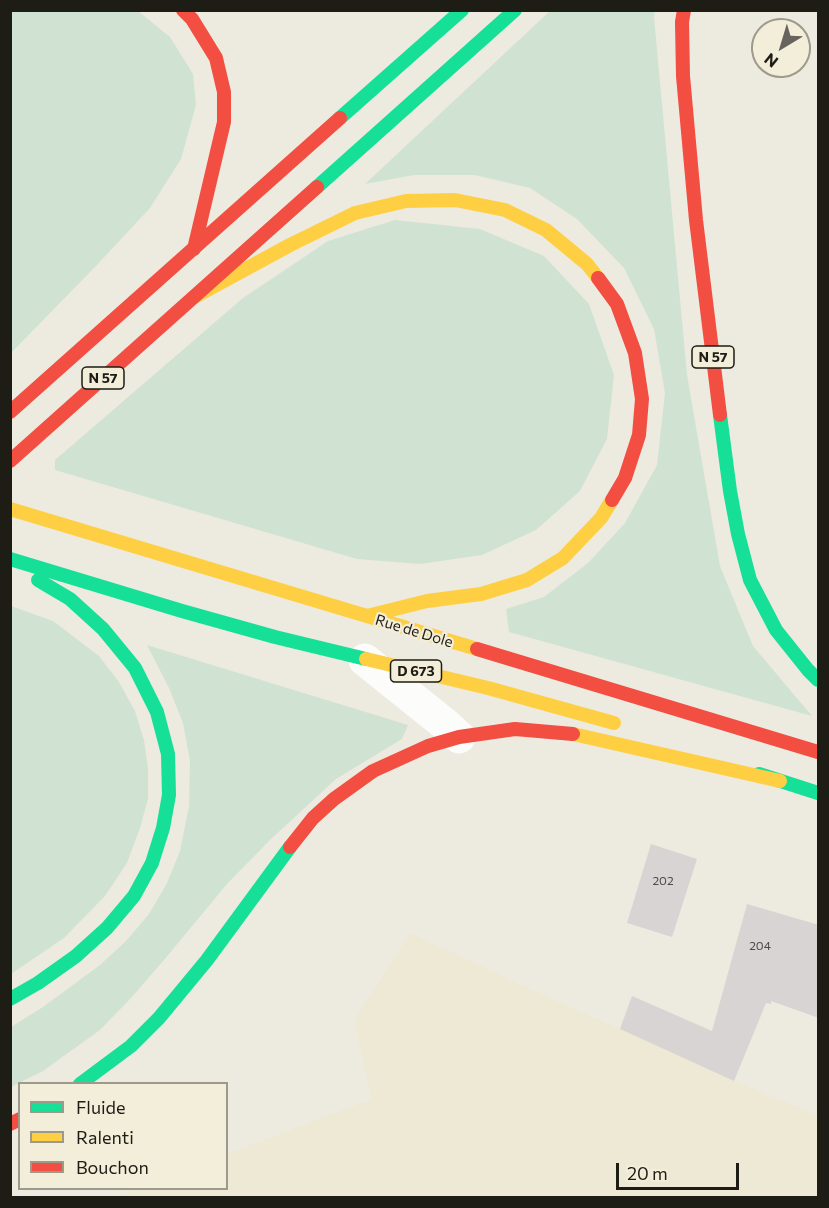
<!DOCTYPE html>
<style>
body{margin:0}
#map{position:relative;width:829px;height:1208px;overflow:hidden;background:#edeae0;font-family:Commissioner,sans-serif}
canvas{display:block}
.frame{position:absolute;inset:0;border:12px solid #1d1c15;pointer-events:none}
.legend{position:absolute;left:18px;top:1082px;width:210px;height:108px;box-sizing:border-box;background:#f3eeda;border:2px solid #9d9a8b;margin:0;padding:8px 10px;list-style:none;font-size:18px;color:#1d1c15}
.legend li{display:flex;align-items:center;gap:12px;height:30px}
.legend b{width:30px;border:2px solid #9d9a8b}
.north{position:absolute;left:751px;top:18px;width:60px;height:60px;box-sizing:border-box;background:#f3eeda;border:2px solid #9d9a8b;border-radius:50%;rotate:218deg;font-size:16px;font-weight:700;line-height:24px;text-align:center;color:#1d1c15}
.north::after{content:'';display:block;margin:auto;width:21px;height:27px;background:#66645c;clip-path:polygon(50% 0,100% 100%,50% 72%,0 100%)}
.scale{position:absolute;left:616px;top:1163px;width:123px;height:27px;box-sizing:border-box;border:3px solid #1d1c15;border-top:0;padding-left:8px;font-size:18px;line-height:21px;white-space:nowrap;color:#1d1c15;-webkit-text-stroke:4px #f3eeda;paint-order:stroke}
</style>
<div id="map">
<canvas width="829" height="1208"></canvas>
<div class="frame"></div>
<ul class="legend">
<li><b style="height:8px;background:#16e098"></b>Fluide</li>
<li><b style="height:8px;background:#ffcf43"></b>Ralenti</li>
<li><b style="height:8px;background:#f24e42"></b>Bouchon</li>
</ul>
<div class="north">N</div>
<div class="scale">20 m</div>
</div>
<script>
const ctx = document.querySelector('canvas').getContext('2d');
ctx.lineJoin = 'round';
function paint(path, color) {
  ctx.fillStyle = color;
  ctx.fill(path, 'evenodd');
}
function shape(rows) {
  const path = new Path2D();
  for (const r of rows) {
    path.moveTo(r[0], r[1]);
    for (let i = 2; i < r.length; i += 2) path.lineTo(r[i], r[i + 1]);
  }
  return path;
}
function stroke(path, color, width, dash) {
  ctx.strokeStyle = color;
  ctx.lineWidth = width;
  ctx.lineCap = dash ? 'butt' : 'round';
  ctx.setLineDash(dash || []);
  ctx.stroke(path);
}
function drawText(font, color, halo, rows, align = 'center') {
  ctx.font = font + ' Commissioner,sans-serif';
  ctx.lineWidth = 4.5;
  ctx.setLineDash([]);
  ctx.textBaseline = 'middle';
  ctx.strokeStyle = halo;
  ctx.fillStyle = color;
  for (const [text, x, y, turn = 0] of rows) {
    ctx.save();
    ctx.translate(x, y);
    ctx.rotate((+turn || 0) * Math.PI / 180);
    ctx.textAlign = isNaN(turn) ? turn : align;
    if (halo) ctx.strokeText(text, 0, 0);
    ctx.fillText(text, 0, 0);
    ctx.restore();
  }
}
paint(shape([
 [410,933,552,999,763,1093,818,1115,818,1197,113,1198,137,1189,226,1188,227,1154,372,1099,354,1021]
]), '#eee9d5');
paint(shape([
 [11,10,138,11,170,37,193,74,196,105,181,159,150,208,96,266,11,353],
 [551,10,655,11,654,17,687,375,720,566,753,646,812,716,509,632,506,609,544,597,588,563,625,523,657,465,665,393,654,329,624,268,577,219,530,188,475,175,414,175,365,184],
 [395,220,480,229,544,256,589,304,614,375,607,439,580,491,536,530,482,555,420,564,357,559,55,470,55,460,243,298,328,241],
 [11,606,53,621,99,656,119,682,135,711,144,740,148,769,148,799,140,828,127,863,105,896,64,938,11,974],
 [147,645,408,725,402,739,336,779,271,839,227,884,164,960,131,998,100,1030,43,1071,11,1087,11,1027,43,1007,100,965,126,941,149,914,167,883,180,851,189,806,190,761,183,723,169,688]
]), '#d0e3d3');
paint(shape([
 [651,844,697,859,672,937,627,923],
 [747,904,819,925,819,1018,771,1001,771,1004,766,1003,734,1081,620,1029,632,996,712,1031]
]), '#d7d4d3');
stroke(shape([
 [365,660,446,725,459,737]
]), '#fcfcfa', 33);
stroke(shape([
 [340,118,462,10],
 [317,187,515,10],
 [720,415,730,491,738,534,750,580,776,630,808,670,818,680],
 [10,559,182,611,275,637,366,659],
 [759,774,818,793],
 [10,999,38,983,76,956,107,928,134,896,152,863,163,828,169,795,168,754,157,712,135,668,103,629,70,599,38,580],
 [80,1084,131,1046,159,1018,207,960,290,847]
]), '#16e098', 14);
stroke(shape([
 [196,296,290,245,355,213,406,201,455,200,505,210,546,230,587,264,598,278],
 [10,509,477,649],
 [367,616,427,601,481,594,527,580,563,558,601,518,612,500],
 [366,659,488,688,614,723],
 [573,734,780,781]
]), '#ffcf43', 14);
stroke(shape([
 [183,10,192,19,216,58,224,92,224,122,194,249],
 [684,10,682,22,683,76,696,220,720,415],
 [598,278,617,304,635,353,642,399,639,435,625,478,612,500],
 [10,412,340,118],
 [10,461,317,187],
 [477,649,818,752],
 [290,847,313,818,334,799,373,771,428,746,459,737,515,729,573,734],
 [10,1124,20,1119]
]), '#f24e42', 14);
drawText('12px', '#4c4b46', null, [
 ["202",663,881],
 ["204",760,946]
]);
for (const [x, y, w] of [
 [713,357,42],
 [103,378,42],
 [416,671,51]
]) {
  const box = new Path2D();
  box.roundRect(x - w / 2, y - 11, w, 22, 4.5);
  ctx.fillStyle = '#f3eeda';
  ctx.fill(box);
  stroke(box, '#1d1c15', 1.5);
}
drawText('bold 14px', '#1d1c15', null, [
 ["N 57",713,357],
 ["N 57",103,378],
 ["D 673",416,671]
]);
drawText('15px', '#1d1c15', '#f3eeda', [
 ["Rue de Dole",414,631,17]
]);
</script>
